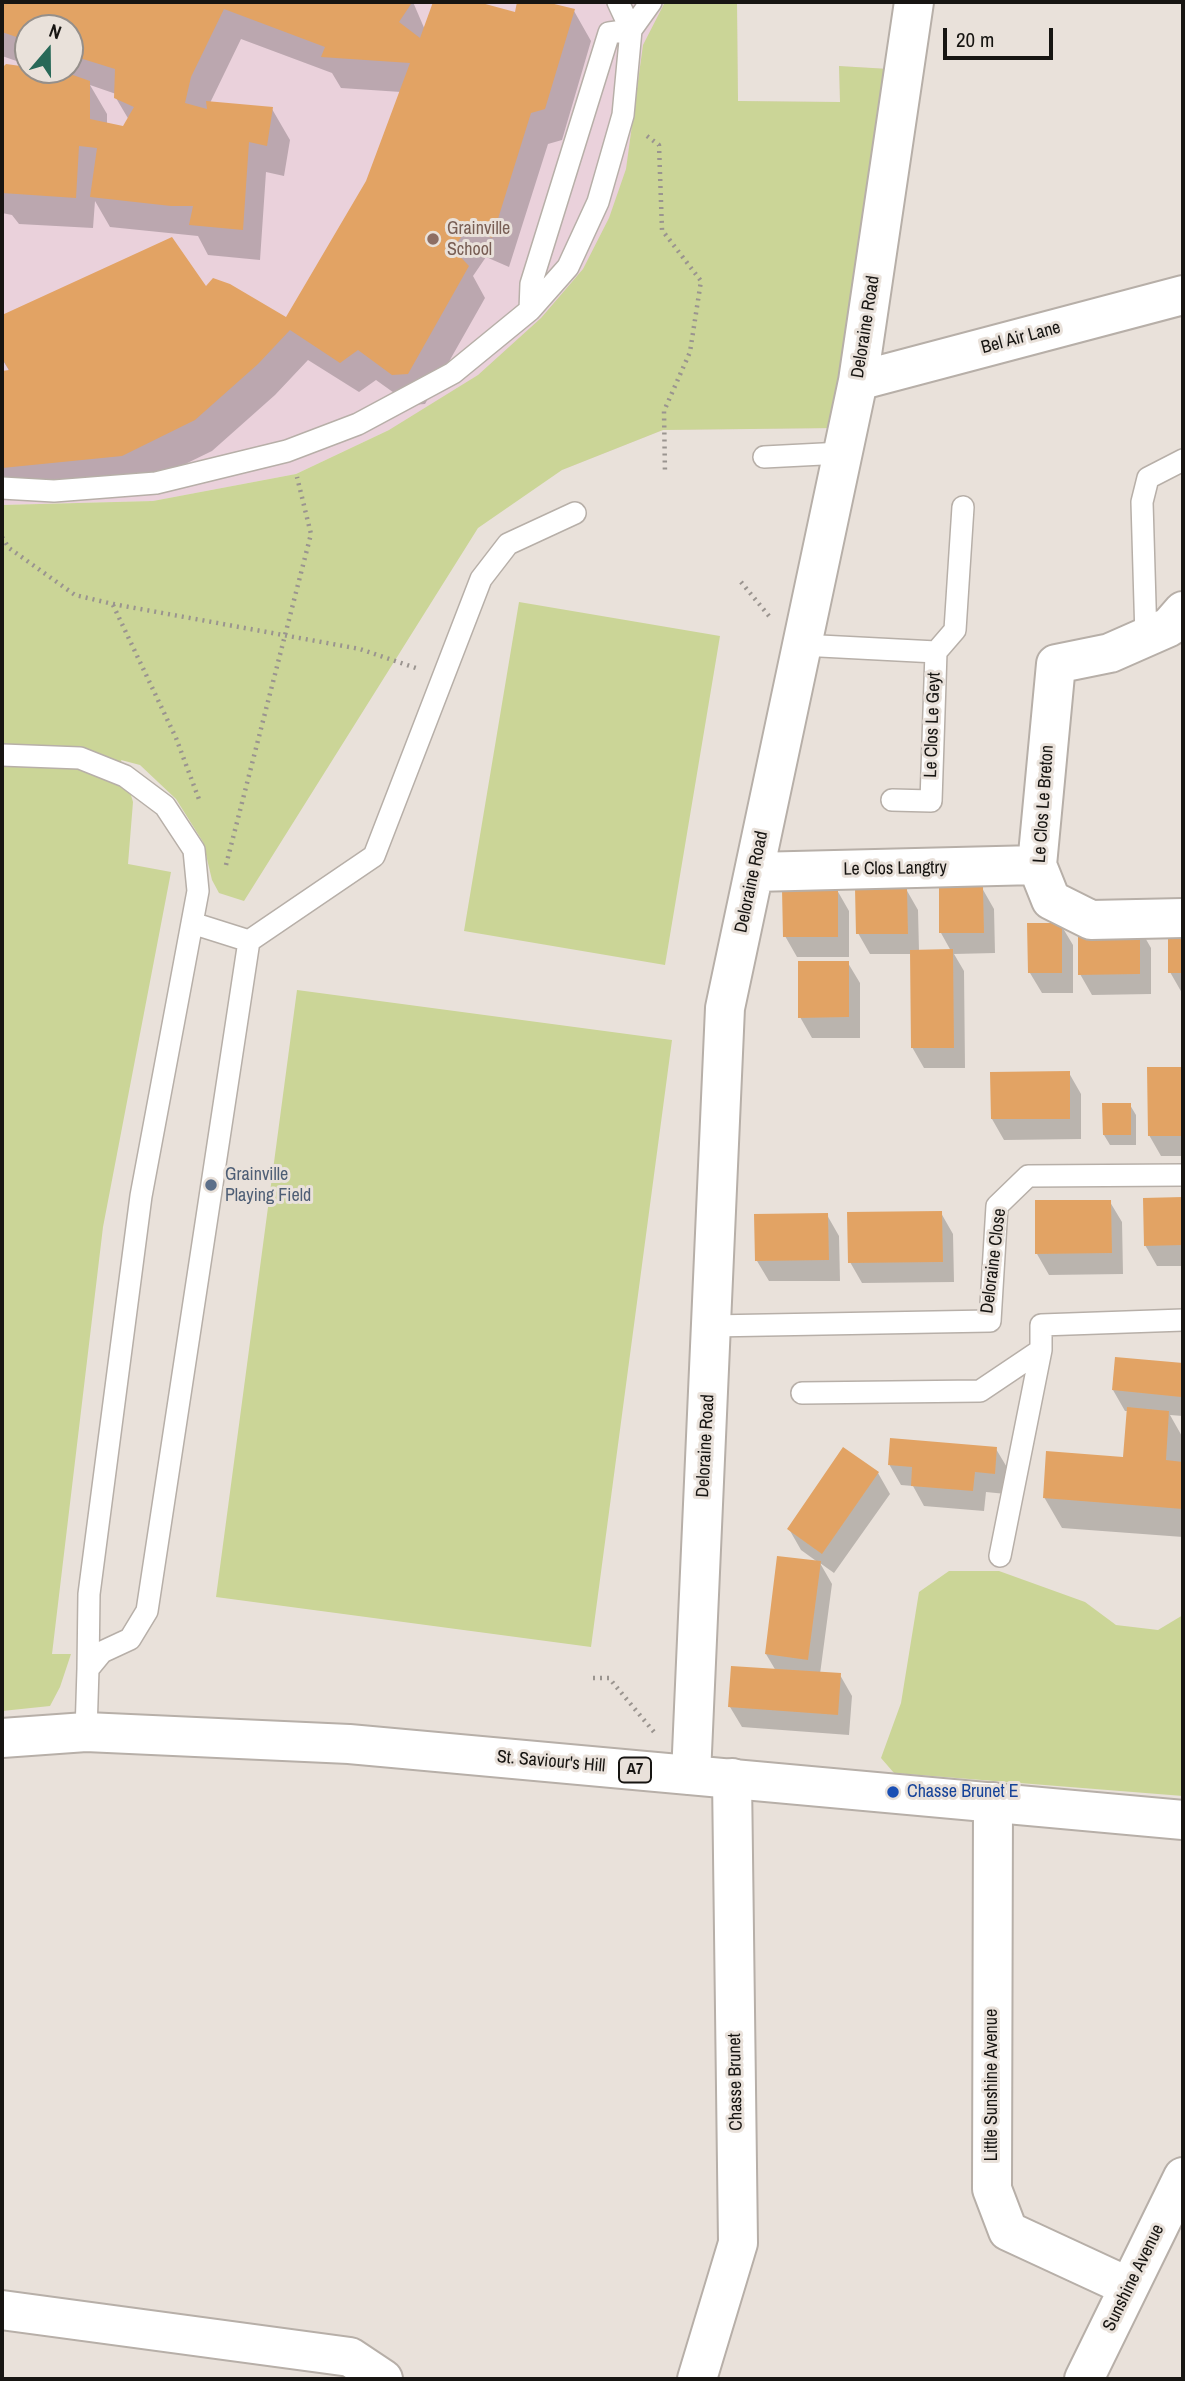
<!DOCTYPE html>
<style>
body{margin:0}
#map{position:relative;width:1185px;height:2381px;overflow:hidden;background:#e9e1da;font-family:"Archivo Narrow",sans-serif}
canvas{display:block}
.frame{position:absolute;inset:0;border:4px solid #171512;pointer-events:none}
.north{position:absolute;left:14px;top:14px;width:70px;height:70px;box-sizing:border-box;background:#e9e1da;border:2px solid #958f8a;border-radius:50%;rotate:20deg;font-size:19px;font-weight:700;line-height:28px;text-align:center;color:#171512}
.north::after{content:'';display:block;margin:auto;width:24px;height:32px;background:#286958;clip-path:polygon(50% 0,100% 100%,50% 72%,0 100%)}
.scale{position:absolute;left:943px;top:28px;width:110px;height:32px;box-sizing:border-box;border:4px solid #171512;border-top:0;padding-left:9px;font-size:21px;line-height:24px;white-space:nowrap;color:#171512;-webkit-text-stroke:5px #e9e1da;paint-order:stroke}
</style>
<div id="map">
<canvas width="1185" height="2381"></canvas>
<div class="frame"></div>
<div class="north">N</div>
<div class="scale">20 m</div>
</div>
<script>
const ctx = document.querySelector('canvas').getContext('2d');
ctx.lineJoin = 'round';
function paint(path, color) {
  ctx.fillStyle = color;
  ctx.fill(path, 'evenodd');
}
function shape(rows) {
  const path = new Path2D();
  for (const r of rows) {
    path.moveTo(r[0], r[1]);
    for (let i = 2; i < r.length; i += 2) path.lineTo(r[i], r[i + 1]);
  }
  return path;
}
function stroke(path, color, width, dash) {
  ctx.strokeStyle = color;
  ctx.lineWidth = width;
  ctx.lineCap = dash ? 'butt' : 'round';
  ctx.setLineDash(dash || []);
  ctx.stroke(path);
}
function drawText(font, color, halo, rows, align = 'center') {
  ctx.font = font + ' "Archivo Narrow",sans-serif';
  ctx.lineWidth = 6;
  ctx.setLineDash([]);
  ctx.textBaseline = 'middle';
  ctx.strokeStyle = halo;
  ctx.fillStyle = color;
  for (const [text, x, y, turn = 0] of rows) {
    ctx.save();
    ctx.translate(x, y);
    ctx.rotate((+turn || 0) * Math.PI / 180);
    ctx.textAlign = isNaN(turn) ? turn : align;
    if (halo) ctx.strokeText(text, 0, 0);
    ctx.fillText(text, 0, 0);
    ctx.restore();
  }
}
paint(shape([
 [2,2,737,2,738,101,840,102,839,66,889,69,837,428,663,430,562,470,389,430,296,474,153,501,2,505],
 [28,28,70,28,70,70,28,70]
]), '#ead1db');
paint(shape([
 [665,2,737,2,738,101,840,102,839,66,889,69,837,428,663,430,562,470,478,528,244,901,219,893,212,880,203,842,176,799,140,765,121,760,133,802,128,864,171,872,103,1227,52,1654,71,1654,60,1687,50,1706,2,1711,2,505,153,501,296,474,389,430,478,375,541,318,583,269,609,218,626,169,643,45],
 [519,602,720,636,665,965,464,931],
 [297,990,672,1040,591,1647,216,1597],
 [949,1571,999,1571,1085,1602,1116,1625,1158,1630,1183,1615,1183,1796,894,1773,881,1758,901,1703,919,1592]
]), '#cbd597');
paint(shape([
 [2,2,413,2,425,30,435,2,474,2,516,15,518,2,539,2,574,11,591,41,562,140,548,144,509,267,486,257,473,276,485,298,425,404,411,405,376,380,359,392,308,360,275,395,212,451,140,486,2,485,2,373,10,372,2,359,2,317,171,239,206,289,286,319,368,181,401,92,341,88,332,73,241,39,210,103,272,109,290,140,284,176,266,172,260,260,208,255,198,236,110,227,95,201,93,228,19,224,12,215,2,213,2,70,7,66,40,71,70,70,70,28,28,28,28,65,2,56],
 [90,85,116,94,116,98,129,120,124,128,107,124,107,114],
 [982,888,994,909,995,953,954,954,964,971,965,1068,924,1068,912,1047,912,954,870,954,858,933,906,889,918,910,919,951,951,951,941,933],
 [837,890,849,911,849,957,797,957,785,936],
 [1061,925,1073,945,1073,993,1042,993,1030,973],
 [1183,926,1183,993,1182,993,1170,972],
 [1139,927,1151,948,1151,994,1092,995,1080,974],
 [848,963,860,983,860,1038,812,1038,800,1017],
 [1149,1069,1183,1069,1183,1156,1161,1156,1149,1135],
 [1069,1073,1081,1094,1081,1139,1004,1140,992,1119],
 [1130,1105,1136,1115,1136,1145,1110,1145,1104,1135],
 [1183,1199,1183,1266,1157,1266,1145,1245,1145,1200],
 [1110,1202,1122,1222,1123,1274,1049,1275,1037,1254],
 [941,1213,953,1234,954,1282,862,1283,850,1262],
 [827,1215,839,1236,840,1281,769,1281,757,1261],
 [1183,1365,1183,1416,1170,1415,1183,1438,1183,1537,1062,1528,1044,1497,1125,1459,1128,1411,1125,1411,1113,1390],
 [996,1449,1008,1469,1006,1494,986,1492,984,1511,924,1506,913,1486,901,1485,889,1464],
 [878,1473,890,1494,834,1573,820,1563,832,1584,820,1674,840,1675,852,1696,849,1735,742,1727,730,1707,776,1671,766,1654,819,1563,801,1550,789,1529]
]), '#0003');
paint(shape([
 [2,2,410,2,411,4,399,22,420,38,433,2,478,2,515,12,517,2,546,2,575,9,545,109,531,113,492,238,468,227,453,249,469,266,408,374,392,375,358,350,340,363,290,330,258,364,195,420,122,456,2,468,2,371,9,370,2,358,2,315,172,237,206,286,213,278,230,284,286,317,366,181,410,63,321,57,325,47,224,9,191,77,185,103,207,109,206,101,273,107,267,146,249,142,243,230,189,225,193,206,171,206,90,197,97,148,79,146,76,198,2,193,2,68,6,64,28,67,28,70,67,73,90,81,90,119,123,126,134,107,114,98,115,69,70,55,70,28,28,28,28,41,2,32],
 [939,887,983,887,984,933,939,933],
 [855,888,907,888,908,934,856,934],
 [782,889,838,889,838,937,783,937],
 [1027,923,1062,923,1062,973,1028,973],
 [1078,925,1140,925,1140,974,1078,975],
 [1168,925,1183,925,1183,973,1168,973],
 [953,949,954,1048,911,1048,910,950],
 [798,961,849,961,849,1017,798,1018],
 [1147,1067,1183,1067,1183,1136,1148,1136],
 [1070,1071,1070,1119,991,1119,990,1072],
 [1102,1103,1131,1103,1131,1135,1103,1135],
 [1183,1197,1183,1245,1144,1246,1143,1198],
 [1035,1200,1111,1200,1112,1253,1035,1254],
 [942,1211,943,1262,848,1263,847,1212],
 [828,1213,829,1260,755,1261,754,1214],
 [1115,1357,1183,1363,1181,1397,1112,1390],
 [1127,1407,1169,1411,1166,1460,1183,1462,1183,1509,1043,1498,1046,1451,1123,1457],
 [890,1438,997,1447,995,1474,975,1472,973,1491,911,1486,912,1467,888,1465],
 [843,1447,879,1472,822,1554,787,1529],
 [777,1556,821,1561,808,1660,765,1654],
 [731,1666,841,1673,838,1715,728,1707]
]), '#e2a364');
const service = shape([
 [530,310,531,284,609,33,631,30,618,2],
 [764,457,842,453],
 [2,488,54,491,156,483,287,451,358,424,453,373,530,310,568,267,598,202,623,115,631,30,651,2],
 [1146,638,1142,502,1148,478,1183,460],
 [801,645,936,652,955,630,963,507],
 [2,755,80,758,125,776,165,806,194,850,198,891,141,1196,89,1594,88,1669],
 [892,800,931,801,936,652],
 [192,923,249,941],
 [711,1326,990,1321,997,1206,1028,1176,1183,1175],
 [802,1393,980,1391,1041,1350],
 [1000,1556,1041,1350,1041,1325,1183,1320],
 [86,1732,88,1669,102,1652,130,1639,147,1611,249,941,374,856,481,579,508,544,575,513]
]);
const minor = shape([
 [858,381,1183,295],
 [1183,611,1169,627,1110,653,1056,664,1037,865,1051,900,1091,920,1183,918],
 [754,872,1037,865],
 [691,1775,725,1008,858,381,914,2],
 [993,1802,992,2189,1008,2231,1129,2287],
 [2,2310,350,2357,383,2379],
 [697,2379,738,2243,732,1778],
 [1084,2379,1183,2177]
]);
const primary = shape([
 [2,1738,86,1732,349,1744,1183,1820]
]);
stroke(service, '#b7afa8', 24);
stroke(minor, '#b7afa8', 42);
stroke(primary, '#b7afa8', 42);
stroke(shape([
 [647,136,659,145,662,230,701,281,690,352,664,411,665,474],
 [2,537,9,548,75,595,113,604,360,649,416,668],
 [741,582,769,616],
 [113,605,176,738,200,802],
 [226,865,311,534,297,477],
 [593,1678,609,1678,654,1732]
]), '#9a948f', 4.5, [2, 5]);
stroke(service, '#fff', 21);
stroke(minor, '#fff', 38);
stroke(primary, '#fff', 38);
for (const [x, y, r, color] of [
 [433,239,7,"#8d6e63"],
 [211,1185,7,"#5c6f8a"],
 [893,1792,7,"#1a4fb4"]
]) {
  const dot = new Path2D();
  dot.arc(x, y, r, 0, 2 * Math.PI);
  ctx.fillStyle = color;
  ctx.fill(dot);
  stroke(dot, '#e9e1da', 2.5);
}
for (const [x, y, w] of [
 [635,1770,32]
]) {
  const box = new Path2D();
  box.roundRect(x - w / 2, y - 12.5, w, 25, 5);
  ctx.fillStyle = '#e9e1da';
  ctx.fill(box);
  stroke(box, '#171512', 2);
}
drawText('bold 16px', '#171512', null, [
 ["A7",635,1770]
]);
drawText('18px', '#785e54', '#e9e1da', [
 ["Grainville",447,229],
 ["School",447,250]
], 'left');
drawText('18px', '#171512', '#e9e1da', [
 ["Deloraine Road",866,327,-81],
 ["Bel Air Lane",1021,338,-15],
 ["Le Clos Le Geyt",933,725,-88],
 ["Le Clos Le Breton",1044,804,-86],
 ["Le Clos Langtry",895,869,-1],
 ["Deloraine Road",752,882,-78],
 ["Deloraine Close",994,1261,-83],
 ["Deloraine Road",706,1446,-87],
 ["St. Saviour's Hill",551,1762,5],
 ["Chasse Brunet",736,2082,-91],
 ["Little Sunshine Avenue",992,2085,-90],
 ["Sunshine Avenue",1134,2278,-64]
]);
drawText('18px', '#4e5e75', '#e9e1da', [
 ["Grainville",225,1175],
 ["Playing Field",225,1196]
], 'left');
drawText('18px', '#164399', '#e9e1da', [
 ["Chasse Brunet E",907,1792]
], 'left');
</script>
